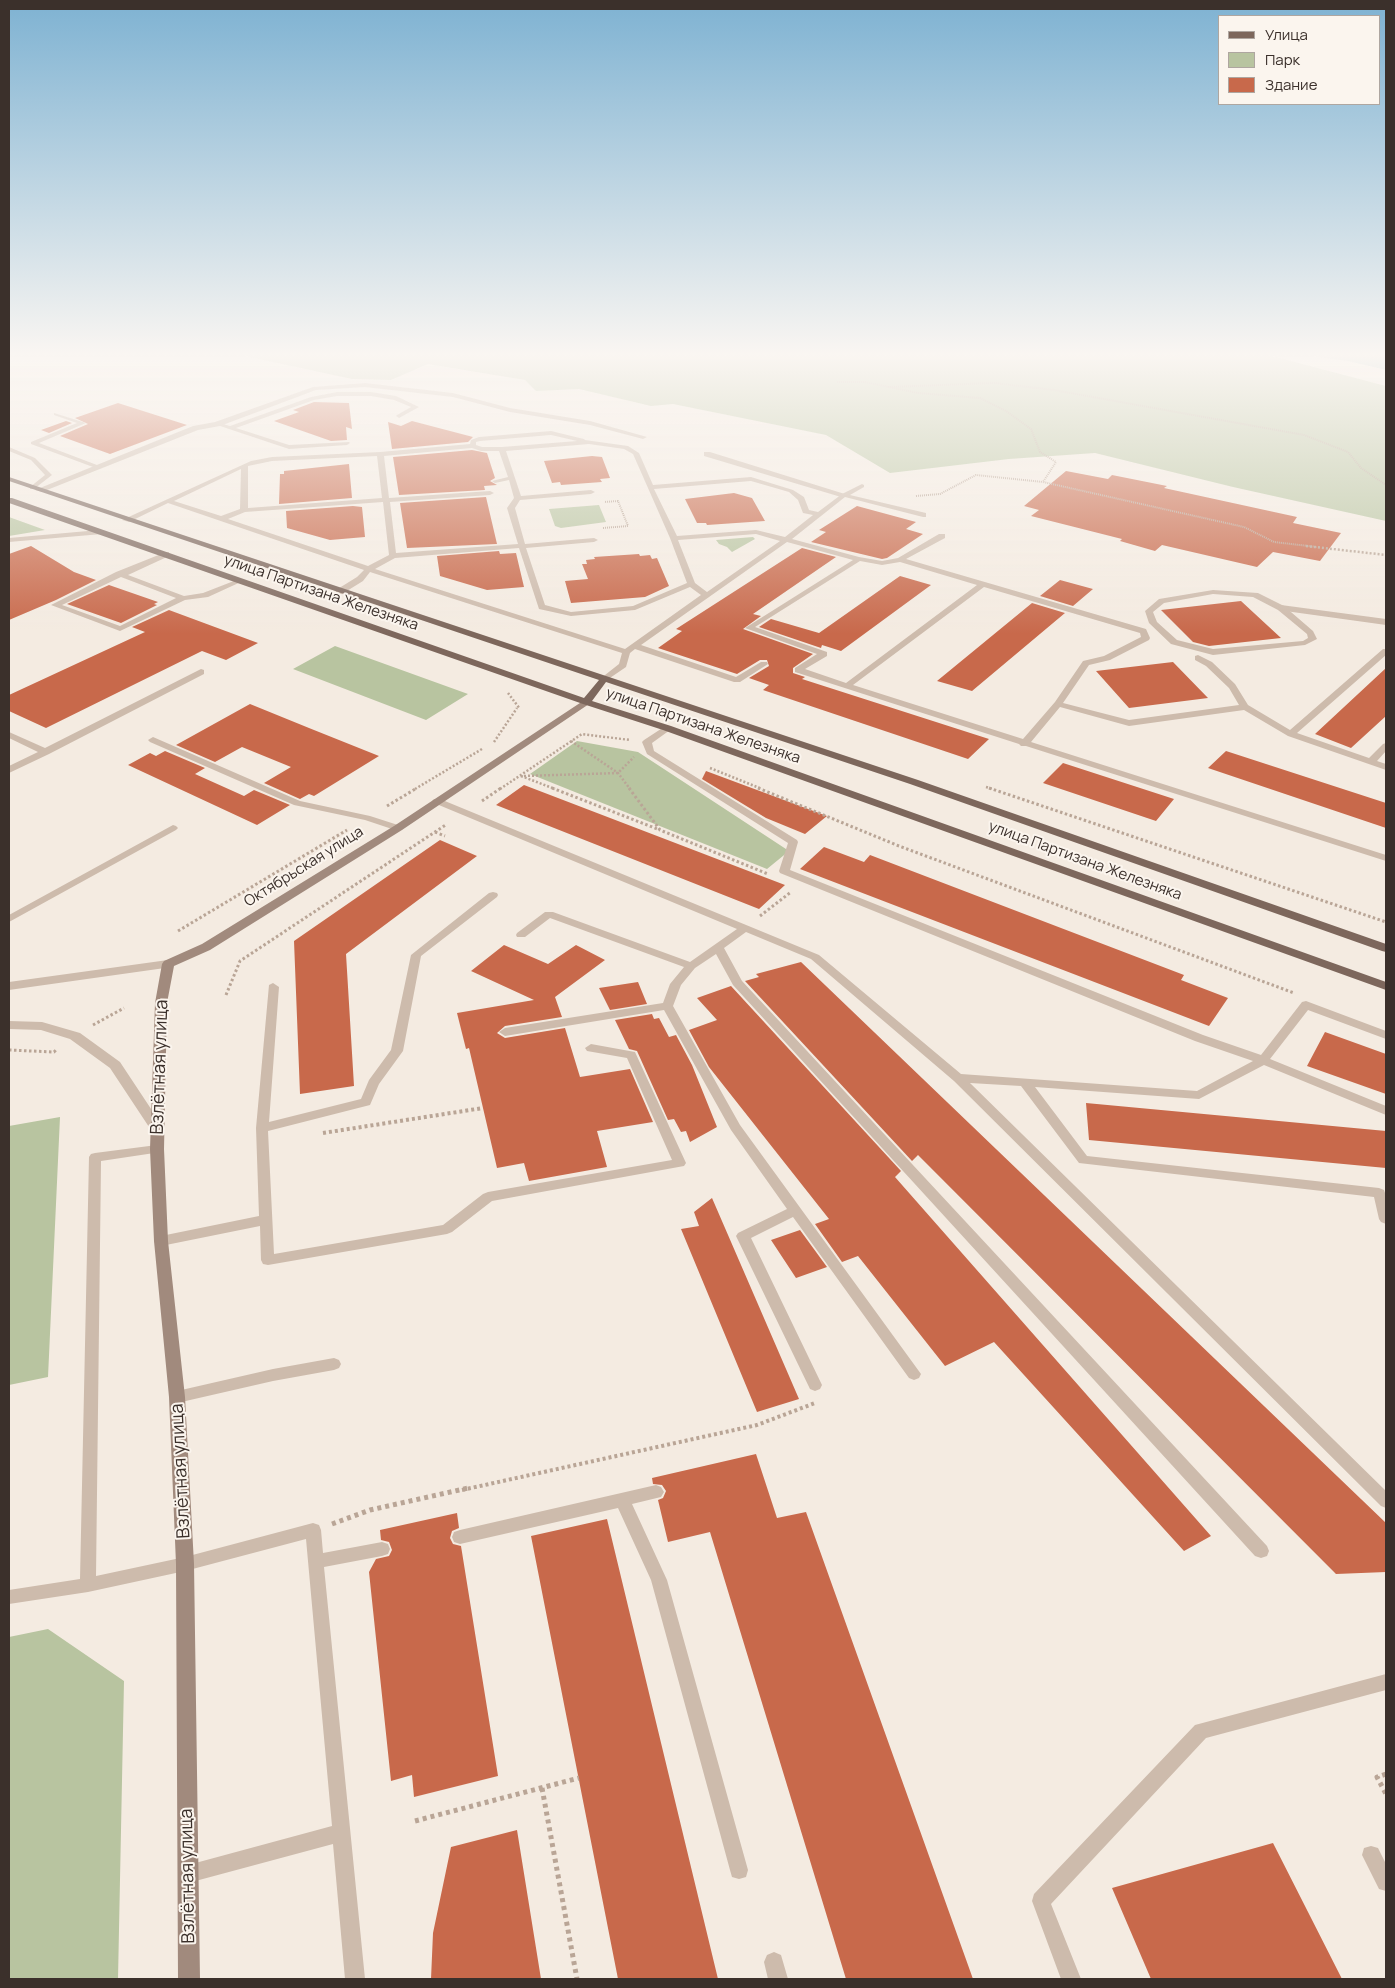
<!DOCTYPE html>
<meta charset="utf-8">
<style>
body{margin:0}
#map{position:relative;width:1395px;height:1988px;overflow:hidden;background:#f4ebe1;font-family:Manrope,sans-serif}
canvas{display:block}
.frame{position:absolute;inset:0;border:10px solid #3b302b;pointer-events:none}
.legend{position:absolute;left:1218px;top:15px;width:162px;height:90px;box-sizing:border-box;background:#fbf5ee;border:1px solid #aea6a0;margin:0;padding:6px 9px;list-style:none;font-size:15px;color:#3b302b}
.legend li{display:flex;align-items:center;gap:10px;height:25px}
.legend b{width:25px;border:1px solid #aea6a0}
</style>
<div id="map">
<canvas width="1395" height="1988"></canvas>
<div class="frame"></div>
<ul class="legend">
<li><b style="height:6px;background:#7d675c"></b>Улица</li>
<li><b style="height:14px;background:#b8c4a0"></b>Парк</li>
<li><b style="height:14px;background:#c8694b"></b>Здание</li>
</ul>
</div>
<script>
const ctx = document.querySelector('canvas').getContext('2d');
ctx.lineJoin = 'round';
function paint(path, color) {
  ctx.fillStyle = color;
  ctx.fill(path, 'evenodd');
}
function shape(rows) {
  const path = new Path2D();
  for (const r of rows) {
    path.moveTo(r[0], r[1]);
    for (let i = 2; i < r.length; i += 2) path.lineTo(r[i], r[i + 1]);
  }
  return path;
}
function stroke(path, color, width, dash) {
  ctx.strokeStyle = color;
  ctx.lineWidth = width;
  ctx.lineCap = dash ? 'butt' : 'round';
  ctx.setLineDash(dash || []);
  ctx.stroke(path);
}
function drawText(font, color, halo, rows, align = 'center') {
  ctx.font = font + ' Manrope,sans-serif';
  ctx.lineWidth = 4;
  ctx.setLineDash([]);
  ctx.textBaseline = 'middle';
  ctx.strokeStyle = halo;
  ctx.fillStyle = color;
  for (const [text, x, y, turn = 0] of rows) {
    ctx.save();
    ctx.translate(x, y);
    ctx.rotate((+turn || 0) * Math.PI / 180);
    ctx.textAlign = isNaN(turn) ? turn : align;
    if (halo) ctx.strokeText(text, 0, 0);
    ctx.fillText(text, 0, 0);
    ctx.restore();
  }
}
paint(shape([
 [245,356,1272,356,1386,386,1386,521,1233,487,1095,453,1009,459,890,473,826,435,673,404,651,406,579,389,536,391,525,380,428,364,391,380,352,379],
 [599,505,606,522,561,528,555,526,549,509],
 [9,517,45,530,9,536],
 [753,537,755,539,732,552,727,547,719,544,716,540],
 [335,646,468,694,426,720,293,669],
 [577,741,638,752,789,851,767,869,530,774],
 [60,1117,48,1377,9,1385,9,1126],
 [48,1629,124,1681,118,1979,9,1979,9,1637]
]), '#b8c4a0');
paint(shape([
 [1311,356,1386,356,1386,370,1348,361]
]), '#7fb0b2');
paint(shape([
 [314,402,349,403,352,429,346,427,347,440,331,441,274,421,299,412,293,410],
 [118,403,187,425,110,454,60,436,88,424,75,418],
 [66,421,72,423,49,433,41,430],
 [412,421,473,437,468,442,392,449,388,422,401,426],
 [472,450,487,453,495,478,490,481,497,485,484,486,485,490,399,495,393,457],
 [592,456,602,457,610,478,600,479,602,482,561,485,560,482,552,483,544,461],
 [349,464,352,498,279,504,280,474,284,474,284,471],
 [1066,471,1108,479,1112,475,1167,486,1164,488,1297,517,1293,523,1341,533,1320,561,1273,552,1257,567,1162,545,1155,551,1120,541,1122,539,1031,516,1039,510,1024,506],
 [734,493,752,498,765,521,707,525,706,523,697,523,685,499],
 [486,497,497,544,407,548,400,503],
 [353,506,362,507,365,537,330,540,287,528,286,511],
 [857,506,916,522,906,529,923,534,887,558,882,559,811,542,826,532,819,530],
 [31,546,74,572,96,580,56,600,9,620,9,554],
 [802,548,836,557,753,614,761,616,743,629,813,654,793,668,793,673,805,677,802,679,989,739,968,759,763,690,769,685,749,678,769,666,767,660,760,660,737,674,658,648,682,631,676,629],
 [499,551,500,554,516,553,524,587,487,590,440,576,437,556],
 [639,554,640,556,650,555,652,559,657,558,669,586,645,597,571,603,565,581,588,579,582,564,587,564,586,560,595,559,594,557],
 [900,576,931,585,841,651,822,645,821,648,759,627,771,619,819,633],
 [1060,580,1093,589,1073,606,1040,596],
 [109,585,158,602,154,604,157,605,121,623,67,604],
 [1241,601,1281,638,1209,646,1193,642,1161,610],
 [1032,603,1065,613,972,691,937,681],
 [169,610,258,643,226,660,202,651,46,728,9,711,9,695,145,632,132,627],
 [1173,662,1208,698,1129,708,1096,671],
 [1386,668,1386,716,1351,748,1315,734],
 [250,704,309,728,379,756,314,796,309,794,300,799,264,783,291,767,242,747,215,762,176,745],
 [165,751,205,768,195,774,244,796,254,790,290,805,257,825,128,765,150,753,156,756],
 [1226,751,1386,803,1386,828,1208,768],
 [1063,763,1174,799,1156,821,1043,783],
 [706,771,827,816,805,834,766,818,702,779],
 [524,785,785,885,759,909,496,805],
 [440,840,477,856,346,954,354,1086,300,1094,294,941],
 [824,847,864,862,870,855,1184,975,1181,980,1228,998,1209,1026,800,869],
 [504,945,548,964,576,945,605,960,555,997,562,1017,505,1026,497,1033,505,1038,565,1028,580,1077,630,1069,653,1122,597,1131,607,1167,529,1181,524,1163,497,1168,469,1048,466,1049,457,1013,534,1000,471,971],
 [801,962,1386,1523,1386,1572,1336,1574,918,1155,912,1161,745,981,759,977,756,974],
 [638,982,647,1004,610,1010,599,988],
 [731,986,901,1171,895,1177,1211,1536,1184,1551,994,1342,945,1366,858,1256,842,1262,815,1224,829,1219,709,1067,689,1030,717,1020,697,998],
 [652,1014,654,1019,659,1018,669,1037,676,1035,692,1065,717,1127,690,1142,686,1131,681,1132,674,1119,668,1120,637,1051,629,1049,615,1020],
 [1325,1032,1386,1054,1386,1094,1307,1066],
 [1086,1103,1386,1131,1386,1168,1089,1140],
 [712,1198,799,1399,757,1412,681,1229,699,1226,694,1212],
 [800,1230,827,1267,796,1278,771,1240],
 [756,1454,777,1518,806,1512,973,1979,846,1979,710,1532,668,1542,658,1500,663,1498,666,1491,662,1485,653,1484,652,1478],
 [457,1513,459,1528,452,1531,450,1538,453,1544,461,1546,498,1776,414,1797,412,1775,391,1781,369,1572,376,1559,389,1556,392,1550,389,1542,381,1540,380,1530],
 [607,1519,718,1979,618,1979,531,1536],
 [517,1830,541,1979,431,1979,433,1933,451,1847],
 [1273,1843,1342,1979,1151,1979,1112,1888]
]), '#c8694b');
stroke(shape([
 [837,382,865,382,918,393,980,398,1006,411,1031,429,1040,452,1056,462,1043,482,1244,527,1274,542,1317,547],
 [888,387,994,383,1054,390,1304,435,1348,452,1361,468,1386,485],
 [916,496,940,494,976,475,1043,482],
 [603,528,628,526,618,501,604,502]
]), '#b9a596', 2, [1, 1]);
stroke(shape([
 [1306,546,1386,555],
 [508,693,520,709],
 [571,741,618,773,630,789],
 [494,742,517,708],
 [710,768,762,789],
 [521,776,555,789],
 [524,776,618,773,634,757],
 [986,787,993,789],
 [415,789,482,749],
 [500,789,582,734,630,740]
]), '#b9a596', 2.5, [2, 2]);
stroke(shape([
 [552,788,660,830],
 [629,788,660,830,768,874],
 [758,788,899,846,1294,993],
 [989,788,1386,922],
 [482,801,501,788],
 [387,806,417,788],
 [435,832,445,836],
 [760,916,791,892],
 [178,931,347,830],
 [226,995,240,961,447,824],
 [93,1025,124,1008],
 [9,1050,54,1052,57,1049]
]), '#b9a596', 3, [2.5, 2.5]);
stroke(shape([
 [323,1133,483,1108],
 [462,1490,757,1425,815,1403]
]), '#b9a596', 4, [3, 3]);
stroke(shape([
 [332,1524,370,1510,468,1488],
 [1386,1774,1377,1777,1386,1794],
 [542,1788,577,1979],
 [415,1821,579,1778]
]), '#b9a596', 5, [4, 4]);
paint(shape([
 [337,392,371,392,396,396,419,407,399,418,396,416,397,415,411,407,394,400,371,396,337,396,314,400,236,428,289,445,349,442,350,443,347,445,289,449,214,424,217,422,230,426,311,397,337,392],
 [54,413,86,423,39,443,97,465,97,467,93,467,31,444,31,442,77,423,54,415,54,413],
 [551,431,584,439,585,440,628,446,639,453,653,485,751,477,793,490,804,497,809,510,818,512,842,494,862,484,864,485,864,487,850,495,926,513,926,517,923,517,845,497,792,539,859,557,882,561,898,558,939,534,945,534,945,538,906,559,1146,629,1150,638,1149,640,1110,660,1089,665,1063,703,1129,720,1239,705,1229,688,1206,666,1195,660,1195,656,1198,655,1212,662,1235,684,1248,705,1290,730,1383,649,1386,649,1386,655,1297,733,1369,758,1383,744,1386,743,1386,751,1377,761,1386,764,1386,770,1288,736,1244,710,1129,726,1060,707,1031,742,1386,855,1386,861,1026,746,1021,746,1019,744,795,672,795,668,817,654,745,628,853,560,787,542,641,645,736,677,761,662,767,662,768,664,740,682,734,682,635,649,630,653,626,667,604,682,600,679,619,664,622,653,370,572,363,581,342,594,336,594,336,590,357,577,364,570,168,503,129,522,122,520,251,461,272,457,380,452,470,444,471,440,479,437,551,431],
 [551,435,577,441,502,447,482,447,476,445,476,442,480,441,551,435],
 [589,444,624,449,633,454,670,538,687,583,633,606,571,612,545,605,526,548,594,542,598,540,594,538,525,544,515,508,520,500,591,494,595,492,591,490,521,496,506,451,589,444],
 [472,448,481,451,499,451,508,477,492,481,495,483,509,480,514,498,507,508,518,544,396,553,390,502,490,495,494,493,490,491,389,498,384,456,472,448],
 [377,456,382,498,248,508,248,466,272,461,377,456],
 [241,469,240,509,221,516,174,501,241,469],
 [751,481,789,492,798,500,803,513,813,515,785,537,756,530,677,536,654,489,751,481],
 [383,502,389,555,368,566,228,519,245,512,383,502],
 [756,534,780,541,707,592,695,583,678,540,756,534],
 [519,548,539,609,571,616,635,610,690,587,701,595,625,649,375,569,395,558,519,548],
 [860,561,882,565,900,562,977,585,846,683,805,669,827,656,827,652,755,627,860,561],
 [984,587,1140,633,1141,637,1104,656,1083,661,1055,702,1023,739,853,685,984,587],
 [9,447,35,458,52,475,34,489,30,489,30,487,45,475,31,460,9,451,9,447],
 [99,530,103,532,102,534,9,542,9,538,99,530],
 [166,552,169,552,169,556,128,575,184,596,203,593,239,579,243,581,208,597,185,600,120,631,51,605,116,572,166,552],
 [121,577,176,598,120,626,62,605,121,577],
 [1213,590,1258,593,1284,606,1313,631,1317,639,1305,645,1213,655,1171,644,1149,623,1145,611,1159,599,1213,590],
 [1213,594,1253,597,1278,610,1307,634,1308,638,1303,641,1213,649,1177,640,1157,622,1153,612,1164,603,1213,594],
 [201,669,204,670,204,674,49,754,9,773,9,766,38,752,9,738,9,732,45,748,201,669],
 [667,725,672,728,670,730,652,743,654,751,797,840,798,842,790,870,1203,1035,1261,1055,1302,1002,1306,1001,1386,1031,1386,1039,1308,1010,1270,1059,1386,1106,1386,1115,1264,1065,1199,1099,1035,1087,1087,1156,1379,1188,1384,1190,1386,1196,1386,1224,1381,1222,1379,1219,1374,1197,1079,1163,1021,1086,970,1083,1386,1491,1386,1508,1381,1506,954,1081,811,959,746,932,724,948,742,981,1267,1546,1269,1551,1267,1556,1261,1558,1255,1556,733,985,716,954,695,968,681,985,673,1006,740,1125,921,1374,919,1378,914,1380,909,1378,793,1217,751,1238,822,1385,820,1389,815,1391,810,1389,736,1236,738,1233,787,1209,731,1130,664,1010,505,1036,499,1032,505,1028,663,1003,670,984,684,967,550,918,525,937,517,937,516,935,517,933,545,912,553,912,690,962,737,929,434,803,432,801,434,799,440,799,819,955,961,1074,1197,1091,1253,1061,1195,1041,780,873,779,871,788,843,647,754,642,742,644,740,667,725],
 [153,737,300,801,370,816,401,826,403,828,398,831,365,820,294,805,150,742,148,740,153,737],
 [173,825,176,826,178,828,176,830,9,922,9,915,173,825],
 [493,892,497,893,498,895,497,897,421,956,403,1051,379,1084,370,1105,268,1131,274,1254,443,1225,483,1194,488,1192,672,1160,627,1058,587,1051,585,1048,591,1044,635,1052,686,1163,684,1166,492,1201,452,1232,447,1234,268,1265,263,1264,261,1260,260,1226,161,1246,156,1245,154,1241,156,1237,161,1236,259,1216,256,1128,269,985,273,983,279,987,269,1122,361,1099,369,1080,391,1050,411,955,489,893,493,892],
 [157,1145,161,1146,163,1149,161,1152,101,1161,96,1576,185,1557,313,1523,319,1525,321,1530,323,1553,382,1542,388,1544,390,1549,388,1554,382,1556,324,1567,365,1979,345,1979,333,1844,188,1883,181,1881,179,1874,181,1867,188,1865,332,1826,306,1539,185,1571,88,1592,9,1604,9,1590,80,1579,89,1157,91,1154,95,1153,157,1145],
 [334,1358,339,1360,341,1364,339,1368,334,1370,273,1381,177,1403,172,1401,170,1397,172,1393,177,1391,273,1369,334,1358],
 [656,1485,661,1487,664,1492,661,1497,632,1504,667,1580,748,1870,746,1877,739,1879,732,1877,730,1870,651,1580,618,1508,460,1544,454,1542,452,1537,454,1532,460,1530,656,1485],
 [1386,1674,1386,1690,1206,1738,1051,1904,1081,1979,1061,1979,1032,1901,1034,1894,1195,1725,1386,1674],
 [1371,1846,1378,1848,1386,1864,1386,1891,1379,1889,1362,1855,1364,1848,1371,1846],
 [774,1952,781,1955,788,1979,768,1979,764,1962,767,1955,774,1952]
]), '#cdbbac');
paint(shape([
 [365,383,453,393,510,408,590,421,647,437,643,439,590,425,510,412,453,397,365,387,316,390,220,426,198,430,42,492,35,490,193,426,215,422,313,387,365,383],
 [704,452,710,452,848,495,841,497,704,456,704,452],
 [1281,605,1386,619,1386,625,1278,610,1278,606,1281,605]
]), '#cdbbac');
paint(shape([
 [168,960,174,964,172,967,9,990,9,982,168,960],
 [9,1021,42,1022,80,1033,120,1062,161,1124,163,1127,161,1130,151,1130,110,1068,70,1039,41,1030,9,1029,9,1021]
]), '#cdbbac');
paint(shape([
 [586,699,591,702,589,704,402,830,210,950,174,966,167,1003,164,1149,168,1241,185,1397,194,1564,200,1979,178,1979,176,1564,169,1397,154,1241,150,1149,155,1003,162,964,164,961,202,944,394,826,586,699]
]), '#a18a7d');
paint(shape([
 [9,477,918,780,1386,944,1386,952,1382,951,910,784,606,682,592,701,671,726,1386,982,1386,990,663,730,583,704,9,503,9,498,12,498,584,698,599,680,9,481,9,477]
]), '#7d675c');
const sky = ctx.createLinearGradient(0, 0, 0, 634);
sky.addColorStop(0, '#7eb2d2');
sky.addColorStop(0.56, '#faf6f2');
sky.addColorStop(1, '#faf6f200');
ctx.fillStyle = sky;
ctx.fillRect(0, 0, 1395, 634);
drawText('15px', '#3b302b', '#fbf5ee', [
 ["улица Партизана Железняка",321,593,19],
 ["улица Партизана Железняка",703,726,19],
 ["улица Партизана Железняка",1085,861,20],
 ["Октябрьская улица",304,867,-32]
]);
drawText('18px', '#3b302b', '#fbf5ee', [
 ["Взлётная улица",160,1067,-88],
 ["Взлётная улица",181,1471,-93],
 ["Взлётная улица",188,1876,-91]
]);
</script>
